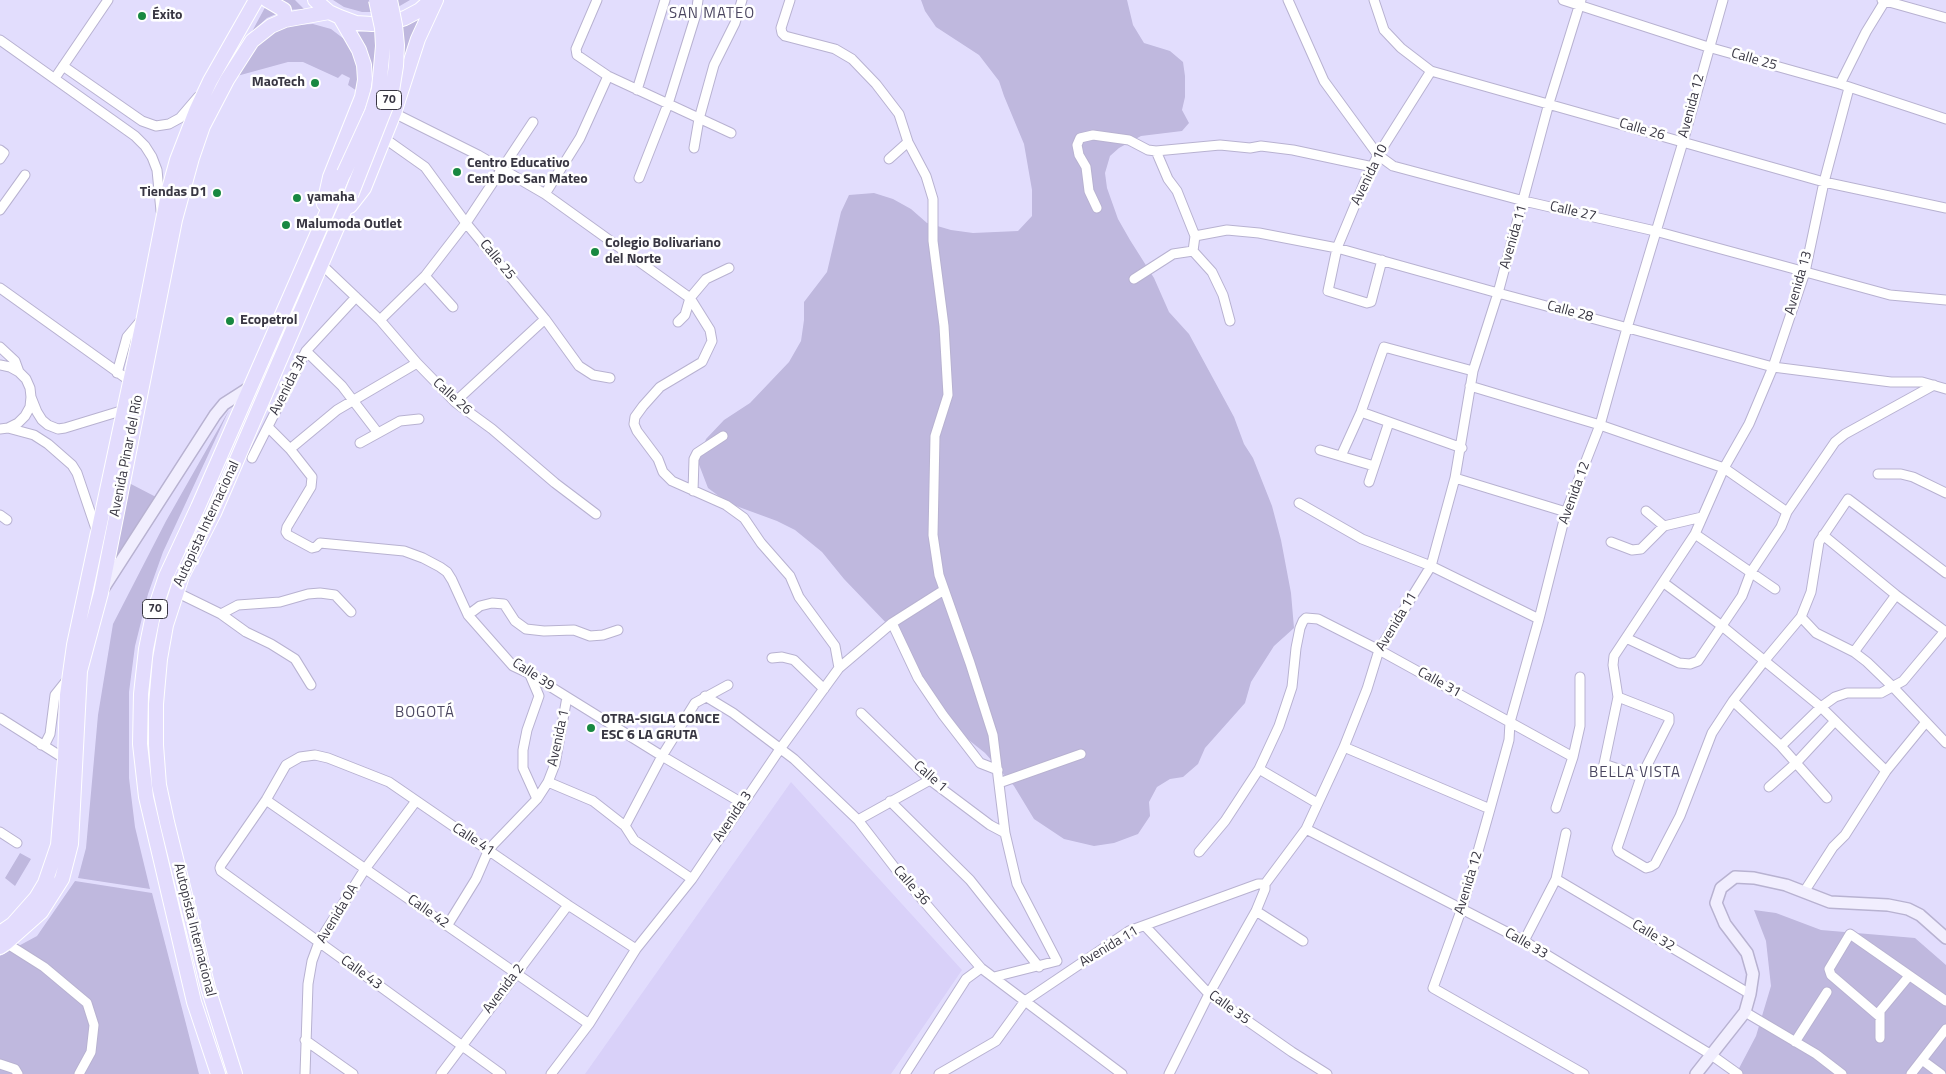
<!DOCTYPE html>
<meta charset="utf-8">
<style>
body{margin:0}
canvas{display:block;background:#e2ddfd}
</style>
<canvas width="1946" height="1074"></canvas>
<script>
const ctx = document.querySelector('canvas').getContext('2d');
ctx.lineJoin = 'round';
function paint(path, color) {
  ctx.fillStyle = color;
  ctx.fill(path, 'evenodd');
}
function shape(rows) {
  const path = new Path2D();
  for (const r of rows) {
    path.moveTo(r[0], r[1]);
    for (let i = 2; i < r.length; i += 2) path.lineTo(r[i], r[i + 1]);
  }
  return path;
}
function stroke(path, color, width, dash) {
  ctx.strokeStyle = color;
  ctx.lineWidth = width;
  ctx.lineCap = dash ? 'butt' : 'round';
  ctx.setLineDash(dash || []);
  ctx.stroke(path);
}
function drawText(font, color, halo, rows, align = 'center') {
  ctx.font = font + ' "Titillium Web",sans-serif';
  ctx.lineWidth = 5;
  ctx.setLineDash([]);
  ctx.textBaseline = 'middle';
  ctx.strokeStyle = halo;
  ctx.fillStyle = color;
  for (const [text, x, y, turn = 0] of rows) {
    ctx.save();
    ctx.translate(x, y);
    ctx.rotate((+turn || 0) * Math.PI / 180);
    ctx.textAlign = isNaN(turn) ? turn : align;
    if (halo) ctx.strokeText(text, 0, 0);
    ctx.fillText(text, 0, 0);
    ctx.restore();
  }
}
paint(shape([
 [791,782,962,970,891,1074,585,1074]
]), '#d9d1f9');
paint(shape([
 [269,0,295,0,304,9,285,10,267,18,257,27,248,39],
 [333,0,410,0,398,7,380,12,362,12,344,7],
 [921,0,1127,0,1133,25,1144,43,1170,51,1183,62,1185,76,1185,97,1182,110,1189,123,1182,131,1141,136,1119,148,1110,156,1105,173,1107,188,1118,219,1130,240,1154,278,1169,312,1189,334,1234,417,1244,444,1253,458,1272,506,1281,540,1291,593,1294,628,1274,646,1251,682,1245,703,1205,748,1198,764,1183,777,1170,779,1157,787,1149,802,1150,816,1138,834,1114,843,1094,846,1064,839,1034,819,1014,786,985,753,960,733,946,716,890,627,844,579,822,552,795,530,777,521,728,503,708,488,698,462,706,439,724,420,750,403,789,362,801,341,804,320,804,302,827,272,841,212,849,195,874,193,893,199,911,209,927,223,951,230,973,233,1018,231,1032,216,1032,190,1024,144,1004,96,999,81,979,55,936,27,925,11],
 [416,17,421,20,389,97,368,90,355,32,380,30],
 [313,24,331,29,344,39,353,50,358,63,359,78,357,91,348,85,350,78,342,74,338,78,303,62,288,62,237,76,252,49,278,29,294,25],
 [229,410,163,552,148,594,135,646,129,692,129,778,135,827,150,889,78,878,86,848,98,715,113,624,166,521],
 [129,483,156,497,110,568],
 [20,853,31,859,15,886,5,878],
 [75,881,152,893,199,1074,0,1074,0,956,37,936],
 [1754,910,1776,913,1821,930,1915,938,1946,965,1946,1074,1736,1074,1756,1036,1771,986,1766,941]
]), '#bfb8de');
const street = shape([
 [597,0,576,49,577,55,608,76,731,133],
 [790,0,781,28,782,33,785,36,835,49,852,59,876,84,899,114,908,142,926,176,933,199,933,241,944,326,948,395,935,436,933,535,939,575,970,663,993,735,1005,833,1017,884,1057,961,994,977],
 [1288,0,1324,81,1378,155,1393,166,1524,201,1655,231,1890,295,1946,300],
 [1374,0,1384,30,1401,48,1431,71,1824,182,1946,208],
 [1563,0,1708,47,1840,84,1946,119],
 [1882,0,1946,18],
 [0,40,135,136,145,146,152,157,157,170,161,211],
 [63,66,142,121,156,126,169,124,180,118,198,97],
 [55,78,108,0],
 [1840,84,1866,32,1885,1],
 [637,90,665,0],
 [394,113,478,155,545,194,690,298,710,330,712,341,702,362,660,387,643,406,635,417,634,424,637,431,658,459,663,472,672,481,726,505,744,518,761,543,790,576,799,597,835,646,839,668],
 [384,138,425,167,466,223,545,319,579,366,593,375,610,378],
 [694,148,699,119,714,65,735,23,742,0],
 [0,150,4,153,0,159],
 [1156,151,1168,179,1177,191,1195,236,1193,251,1212,272,1223,295,1230,321],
 [889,159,908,142],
 [639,178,668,104,696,14,698,0],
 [545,194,580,138,608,76],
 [1097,208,1089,191,1086,167,1079,155,1077,145,1080,138,1093,135,1129,140,1148,150,1156,151,1220,145,1250,148,1261,146,1293,150,1373,167],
 [0,210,25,175],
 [1195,236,1227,230,1259,233,1337,248,1498,293,1773,367,1891,382,1922,382,1946,389],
 [1382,260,1371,302,1367,303,1328,291,1337,248,1365,181,1378,155,1431,71],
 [321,264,380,320,417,363,455,402,492,429,555,483,596,514],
 [425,276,453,307],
 [1134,279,1173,254,1193,251],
 [0,288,130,381],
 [380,320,425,276,466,223,533,122],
 [678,322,685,315,690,298,706,279,729,268],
 [0,347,15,361,19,372],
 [306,351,342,386,378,433],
 [0,365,10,367,19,372,26,379,30,388,31,397,30,407,25,416,18,423,8,428,0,429],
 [117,373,127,337,143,318],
 [1470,386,1600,425,1724,468,1787,512],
 [31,397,37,412,42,420,48,425,58,429,65,428,124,410],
 [455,402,545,319],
 [1361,412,1462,448],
 [268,427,290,449,312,477,311,487,287,527,286,532,288,535,312,548,316,547,320,543,404,551,423,558,440,567,447,572,452,580,468,615,513,666,530,674,662,756,742,803],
 [8,428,34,435,48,444,72,465,77,473,97,532],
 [360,443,400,421,419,419],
 [290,449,337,410,417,363],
 [1320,450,1374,466],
 [1341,456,1361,412,1384,347,1473,371],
 [252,458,306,351,356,297],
 [1878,474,1901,474,1913,477,1946,493],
 [1455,478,1566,512],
 [1369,482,1389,422],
 [693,491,694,459,697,453,723,436],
 [1299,503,1362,539,1431,566,1539,619],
 [1646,511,1664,526],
 [0,515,7,520],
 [1695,534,1775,589],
 [1823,535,1896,595,1946,632],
 [1611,542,1632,550,1641,549,1664,526,1702,517],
 [1664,583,1722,626,1821,707,1886,771],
 [176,592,221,614,246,632,271,644,295,659,311,685],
 [221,614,238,605,280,602,308,594,320,593,335,595,351,612],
 [468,615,480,606,492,603,504,604,515,621,526,629,544,631,574,630,590,636,603,635,618,630],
 [1801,617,1816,633,1854,652,1867,662,1893,687,1946,743],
 [892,623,918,678,943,715,980,763,998,770],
 [1626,638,1679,663,1690,664,1698,661,1742,596,1751,572,1781,527,1787,512,1835,442,1845,434,1934,385],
 [1854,652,1896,595],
 [772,658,782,657,794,660,824,689],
 [530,675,539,696,527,730,523,750,523,768,537,799],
 [705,696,733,713,794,759,858,820,895,868,981,968,1122,1074],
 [1618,697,1669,717,1669,722,1641,777,1617,848,1619,852,1646,868,1650,867,1655,864,1680,816,1712,733,1733,701,1765,660,1801,617,1811,592,1819,542,1848,499,1946,573],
 [1733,701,1781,746,1827,798],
 [861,713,930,780,990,825,1005,833],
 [0,718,65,759],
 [41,745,46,742,50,734,55,695,67,680],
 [1781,746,1821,707,1835,697,1847,693,1881,693,1903,681,1945,631],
 [1344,747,1490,809],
 [1259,769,1317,803],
 [1641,777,1604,764,1618,697,1613,665,1614,656,1695,534,1724,468,1749,424,1773,367,1805,272,1824,182,1849,88],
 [548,782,593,801,625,826,634,840,692,879],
 [999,783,1081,754],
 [1769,787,1796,763,1834,722],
 [266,800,589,1024],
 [890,801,970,880,1039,967],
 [1556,808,1573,757,1580,726,1580,677],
 [858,820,930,780],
 [625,826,662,756,695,703,728,685],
 [1306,829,1524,941,1710,1054,1738,1074],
 [0,832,17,843],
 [1199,852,1225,821,1259,769,1279,726,1292,687,1296,648,1300,628,1303,621,1306,618,1318,619,1379,650,1573,757],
 [1556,879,1750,994],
 [1804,892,1833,847,1845,835,1886,771,1926,722],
 [1256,911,1303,941],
 [447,926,476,879,489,849,537,799,548,782,555,764,567,697],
 [1145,926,1209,994,1292,1052,1327,1074],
 [1524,941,1556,879,1566,833],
 [6,943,44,967,87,1003,94,1025,91,1052,79,1074],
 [1745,1012,1816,1054,1842,1074],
 [1880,1017,1831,975,1829,969,1850,934,1946,1001],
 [1880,1038,1880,1011,1909,976],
 [305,1040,353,1074],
 [1795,1042,1827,992],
 [1922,1060,1941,1074],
 [0,1064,15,1069,18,1074],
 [305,1074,308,984,312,961,319,942,365,869,416,801],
 [441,1074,568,905],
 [501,1074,221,871,220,868,221,865,266,800,286,765,300,757,315,755,328,758,389,782,568,905,636,949],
 [551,1074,589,1024,636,949,692,879,780,749,839,668,892,623,944,590],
 [905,1074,966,979,981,968],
 [939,1074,996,1041,1025,1001,1129,931,1258,884,1265,884,1306,829,1344,747,1367,689,1379,650,1431,566,1455,478,1473,371,1498,293,1549,103,1581,0],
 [1169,1074,1209,994,1256,911,1265,889,1265,884],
 [1584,1074,1433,988,1462,908,1490,809,1509,740,1510,722,1539,619,1566,512,1600,425,1627,328,1683,142,1723,0],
 [1911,1074,1946,1029]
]);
const secondary = shape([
 [103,589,215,415,224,404,249,388],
 [1696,1074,1745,1012,1750,994,1753,974,1747,953,1725,924,1716,903,1721,888,1735,877,1754,878,1786,885,1830,902,1888,905,1908,909,1920,915,1946,938]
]);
const primary = shape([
 [267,0,284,10,285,20],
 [315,0,329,12,340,17,356,23,372,24,389,23,405,18,420,10,431,0],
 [324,204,330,177,362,97,365,80,364,65,359,50,340,17],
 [350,206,364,188,394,113,418,39,436,0],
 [0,933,13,924,36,898,45,883,58,845,65,759,67,695,74,645,144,317,169,189,177,160,196,111,210,81,256,0],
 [0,947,6,943,41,912,62,879,71,844,80,671,101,593,175,220,192,158,203,126,227,80,252,41,271,26,285,20,329,12],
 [218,1074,194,1002,146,797,140,744,141,694,146,649,153,615,166,576,198,507,344,173],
 [235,1074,208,988,167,822,159,785,156,745,156,704,160,659,166,625,182,576,214,513,351,195]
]);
stroke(street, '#b8b2d1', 11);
stroke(secondary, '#b8b2d1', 14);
stroke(primary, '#fff', 16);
stroke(street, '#fff', 9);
stroke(secondary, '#f1eefe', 11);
stroke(primary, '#e3dcfd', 14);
const primaryBridge = shape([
 [344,173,372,112,379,89,383,46,382,28,376,0],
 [351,195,392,91,396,66,397,45,395,25,390,0]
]);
stroke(primaryBridge, '#fff', 16, []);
stroke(primaryBridge, '#e3dcfd', 14);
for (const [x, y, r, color] of [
 [142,16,5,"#188841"],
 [315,83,5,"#188841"],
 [457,172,5,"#188841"],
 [217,193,5,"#188841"],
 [297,198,5,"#188841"],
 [286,225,5,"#188841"],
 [595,252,5,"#188841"],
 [230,321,5,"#188841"],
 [591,728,5,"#188841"]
]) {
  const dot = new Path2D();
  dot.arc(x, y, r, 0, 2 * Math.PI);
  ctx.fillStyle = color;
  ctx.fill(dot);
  stroke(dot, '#fff', 2);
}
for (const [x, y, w] of [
 [389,100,25],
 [155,609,25]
]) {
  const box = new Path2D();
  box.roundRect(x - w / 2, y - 9.5, w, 19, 4);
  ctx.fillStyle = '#fff';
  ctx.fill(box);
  stroke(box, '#383642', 1);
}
drawText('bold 12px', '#383642', null, [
 ["70",389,100],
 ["70",155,609]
]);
drawText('bold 14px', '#383642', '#fff', [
 ["Éxito",152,16],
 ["MaoTech",305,83,"right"],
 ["Centro Educativo",467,164],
 ["Cent Doc San Mateo",467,180],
 ["Tiendas D1",207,193,"right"],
 ["yamaha",307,198],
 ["Malumoda Outlet",296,225],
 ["Colegio Bolivariano",605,244],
 ["del Norte",605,260],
 ["Ecopetrol",240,321],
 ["OTRA-SIGLA CONCE",601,720],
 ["ESC 6 LA GRUTA",601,736]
], 'left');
drawText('14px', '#383642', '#fff', [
 ["Calle 25",1754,60,16],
 ["Avenida 12",1692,106,-75],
 ["Calle 26",1642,130,16],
 ["Avenida 10",1370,175,-64],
 ["Calle 27",1573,212,13],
 ["Avenida 11",1514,237,-74],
 ["Calle 25",497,260,51],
 ["Avenida 13",1799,283,-74],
 ["Calle 28",1570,312,15],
 ["Avenida 3A",289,385,-63],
 ["Calle 26",452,397,42],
 ["Avenida Pinar del Río",127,456,-79],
 ["Avenida 12",1575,493,-70],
 ["Autopista Internacional",207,524,-65],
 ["Avenida 11",1397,622,-59],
 ["Calle 39",533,675,33],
 ["Calle 31",1439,683,29],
 ["Avenida 1",559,738,-78],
 ["Calle 1",930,777,41],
 ["Avenida 3",733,817,-56],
 ["Calle 41",473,840,33],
 ["Avenida 12",1469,883,-73],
 ["Calle 36",911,886,49],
 ["Calle 42",428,912,35],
 ["Avenida 0A",338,914,-59],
 ["Autopista Internacional",194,930,76],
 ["Calle 32",1653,936,31],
 ["Calle 33",1526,944,30],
 ["Avenida 11",1109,947,-31],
 ["Calle 43",361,973,36],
 ["Avenida 2",504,989,-53],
 ["Calle 35",1229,1008,36]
]);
ctx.letterSpacing = '1px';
drawText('15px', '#4b4660', '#fff', [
 ["SAN MATEO",712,14],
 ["BOGOTÁ",425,713],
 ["BELLA VISTA",1635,773]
]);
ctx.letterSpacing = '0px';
</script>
